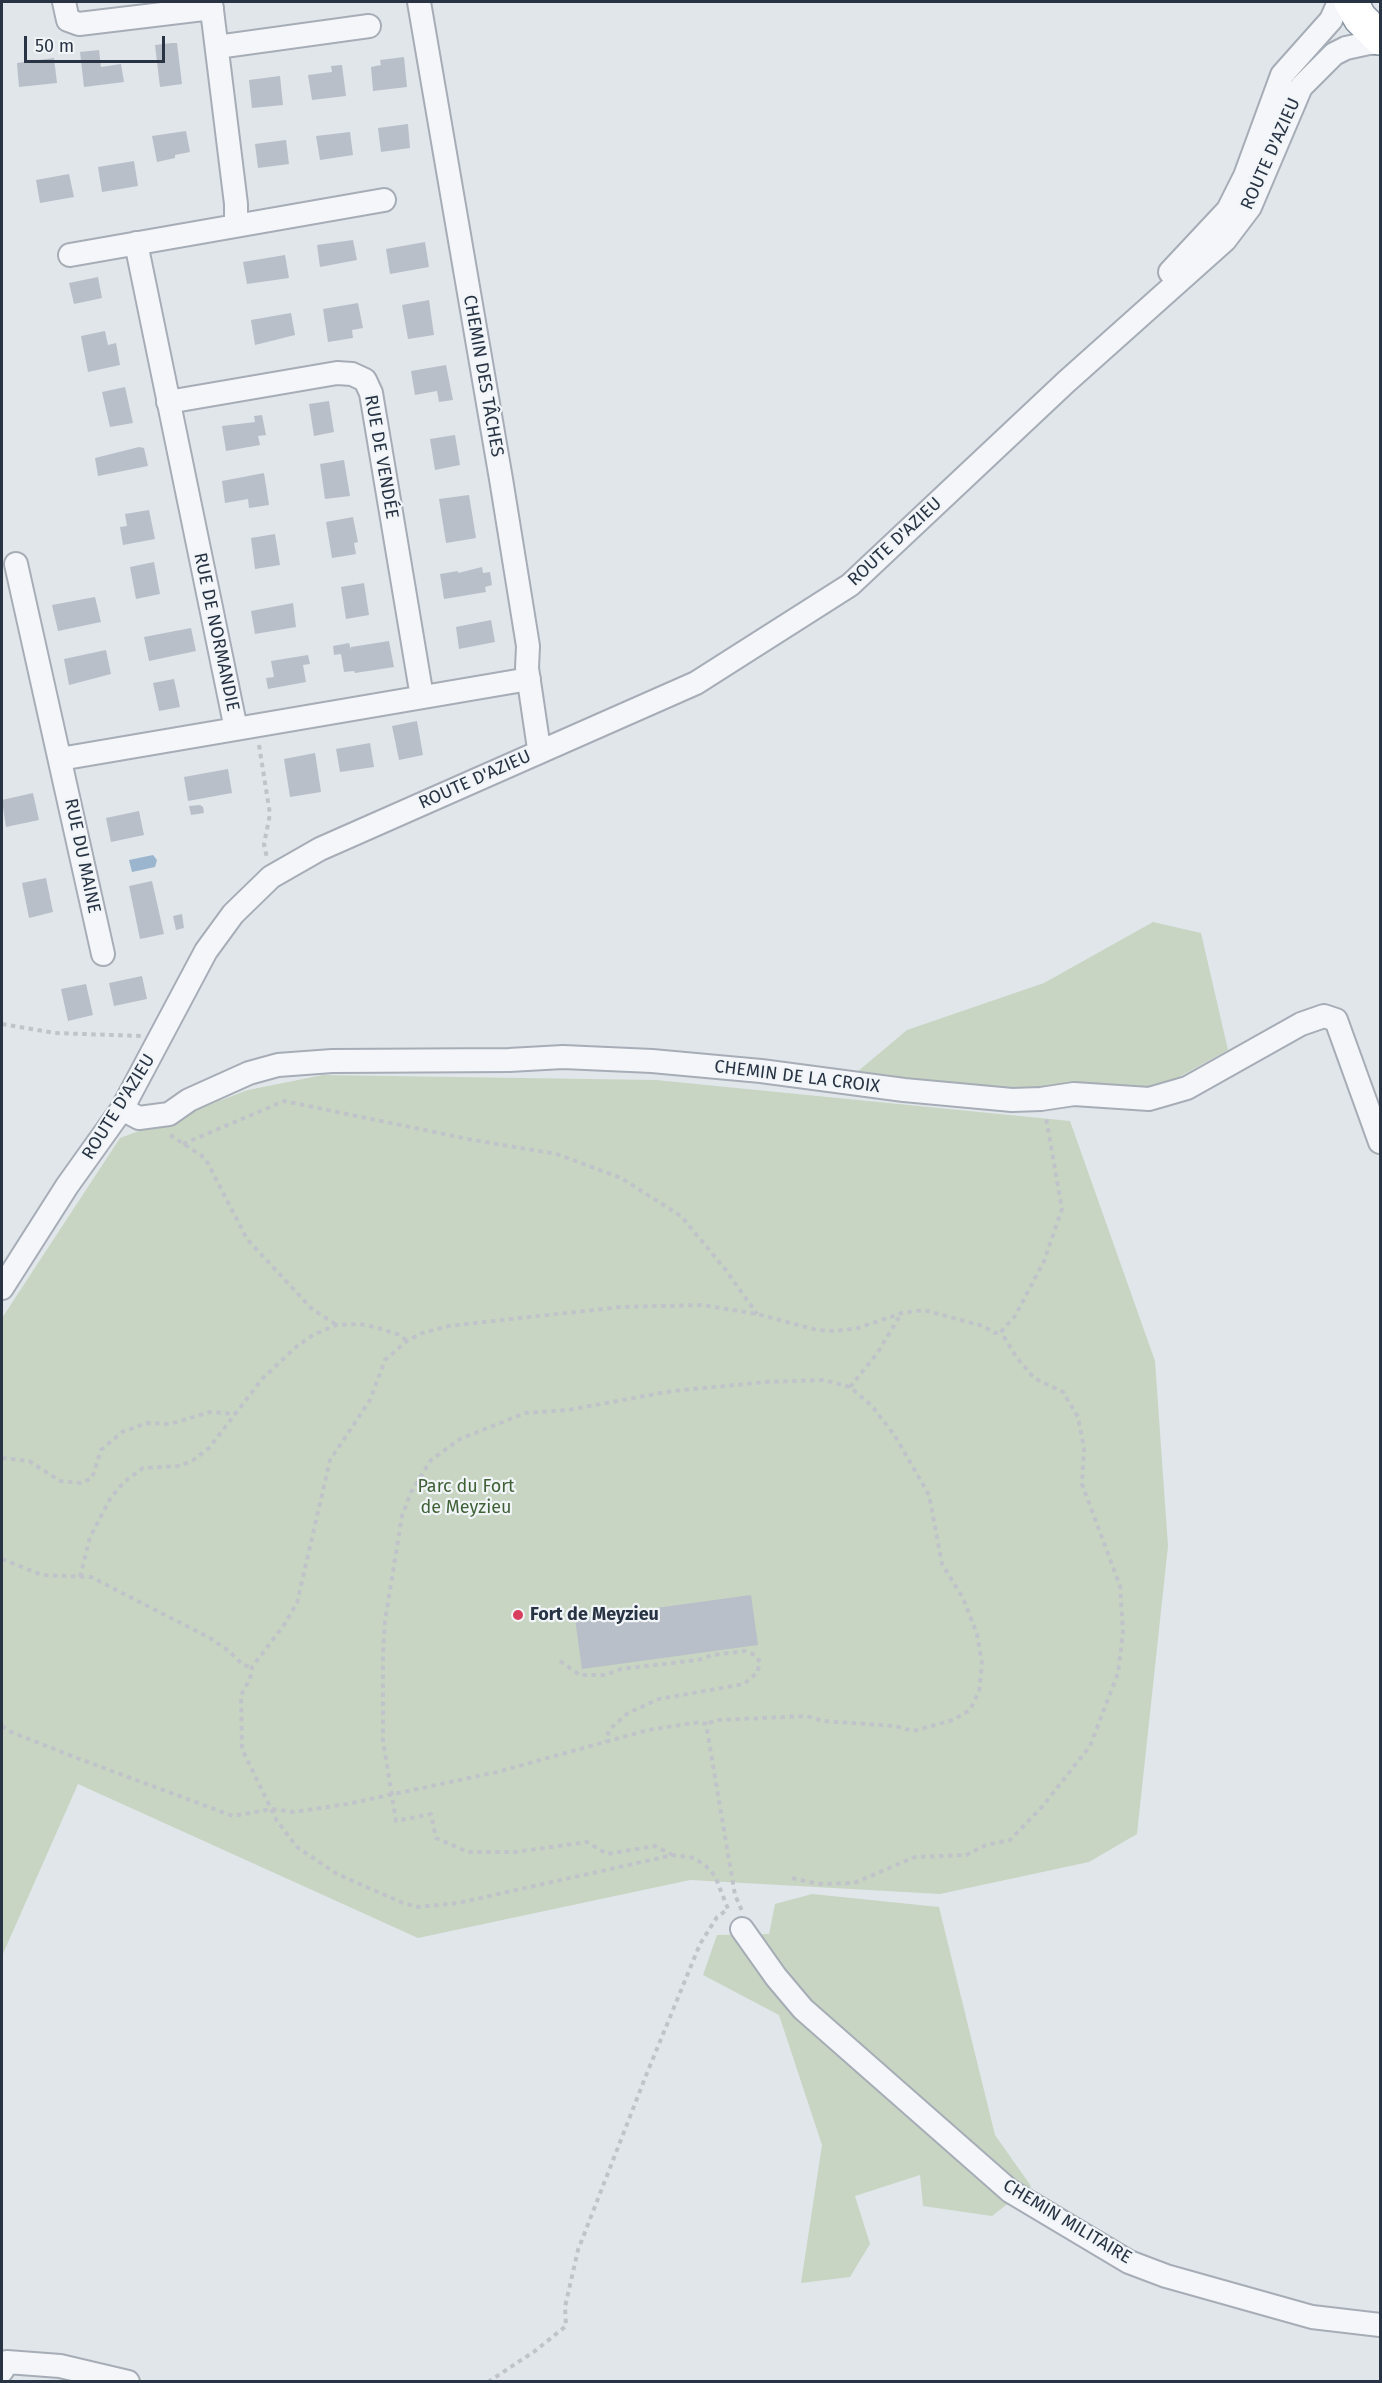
<!DOCTYPE html>
<meta charset="utf-8">
<style>
body{margin:0}
#map{position:relative;width:1382px;height:2383px;overflow:hidden;background:#e1e6eb;font-family:"Fira Sans",sans-serif}
canvas{display:block}
.frame{position:absolute;inset:0;border:3px solid #283444;pointer-events:none}
.scale{position:absolute;left:24px;top:36px;width:141px;height:27px;box-sizing:border-box;border:3px solid #283444;border-top:0;padding-left:8px;font-size:18px;line-height:21px;white-space:nowrap;color:#283444;-webkit-text-stroke:4px #f1f5f8;paint-order:stroke}
</style>
<div id="map">
<canvas width="1382" height="2383"></canvas>
<div class="frame"></div>
<div class="scale">50 m</div>
</div>
<script>
const ctx = document.querySelector('canvas').getContext('2d');
ctx.lineJoin = 'round';
function paint(path, color) {
  ctx.fillStyle = color;
  ctx.fill(path, 'evenodd');
}
function shape(rows) {
  const path = new Path2D();
  for (const r of rows) {
    path.moveTo(r[0], r[1]);
    for (let i = 2; i < r.length; i += 2) path.lineTo(r[i], r[i + 1]);
  }
  return path;
}
function stroke(path, color, width, dash) {
  ctx.strokeStyle = color;
  ctx.lineWidth = width;
  ctx.lineCap = dash ? 'butt' : 'round';
  ctx.setLineDash(dash || []);
  ctx.stroke(path);
}
function drawText(font, color, halo, rows, align = 'center') {
  ctx.font = font + ' "Fira Sans",sans-serif';
  ctx.lineWidth = 4.5;
  ctx.setLineDash([]);
  ctx.textBaseline = 'middle';
  ctx.strokeStyle = halo;
  ctx.fillStyle = color;
  for (const [text, x, y, turn = 0] of rows) {
    ctx.save();
    ctx.translate(x, y);
    ctx.rotate((+turn || 0) * Math.PI / 180);
    ctx.textAlign = isNaN(turn) ? turn : align;
    if (halo) ctx.strokeText(text, 0, 0);
    ctx.fillText(text, 0, 0);
    ctx.restore();
  }
}
paint(shape([
 [1153,922,1201,933,1228,1050,1157,1089,1072,1083,1010,1091,857,1072,907,1030,1044,983],
 [323,1075,656,1080,1070,1121,1155,1361,1168,1546,1137,1834,1089,1862,940,1894,690,1880,418,1938,78,1784,2,1956,2,1318,120,1138,248,1090],
 [812,1894,939,1907,995,2135,1031,2186,992,2216,923,2206,920,2175,855,2196,870,2244,850,2277,801,2283,822,2145,779,2015,703,1975,717,1935,769,1934,775,1904]
]), '#c8d5c2');
paint(shape([
 [153,855,157,860,155,867,132,872,129,860]
]), '#9ab5cd');
paint(shape([
 [172,43,177,43,182,84,160,87,155,45],
 [99,50,101,67,121,64,124,82,84,87,80,52],
 [404,57,407,87,373,91,371,67,381,65,380,60],
 [54,58,57,83,19,87,17,63],
 [342,65,346,96,312,100,308,75,332,72,331,66],
 [280,76,283,105,252,108,249,80],
 [408,124,410,148,381,152,378,128],
 [186,131,190,152,175,155,175,158,157,162,152,136],
 [350,132,353,155,320,160,316,136],
 [286,140,289,164,258,168,255,144],
 [134,161,138,186,102,192,98,167],
 [69,174,74,197,40,203,36,180],
 [353,240,357,260,320,267,317,245],
 [425,242,429,267,390,274,386,249],
 [285,255,289,278,247,284,243,262],
 [98,277,102,298,74,304,69,283],
 [429,300,434,335,408,339,402,305],
 [358,303,363,328,352,330,353,338,328,342,323,309],
 [291,313,295,335,255,345,251,320],
 [105,331,108,345,116,343,120,365,88,372,81,336],
 [446,365,453,400,439,402,437,391,415,395,411,371],
 [125,387,133,423,110,427,102,392],
 [329,401,334,432,314,436,309,404],
 [262,415,266,435,258,436,260,445,226,451,222,426,255,422,254,416],
 [455,435,460,465,435,470,430,439],
 [139,447,144,448,148,466,98,476,95,458],
 [344,460,350,496,325,499,320,464],
 [264,473,269,505,249,508,248,499,225,503,222,481],
 [469,495,476,538,446,543,439,499],
 [149,510,155,539,123,545,120,527,127,526,125,514],
 [353,517,358,542,354,543,356,554,332,558,326,522],
 [275,534,280,565,255,569,251,538],
 [154,562,160,594,136,599,130,567],
 [482,567,483,573,490,572,492,585,485,587,486,592,444,599,440,574,458,571,458,573],
 [364,583,369,615,346,619,341,587],
 [95,597,101,622,58,631,52,605],
 [293,603,296,627,255,634,251,611],
 [491,620,495,642,459,649,456,627],
 [191,628,196,651,149,661,144,637],
 [389,641,394,667,355,673,354,671,344,672,341,654,334,655,333,646,349,643,351,650,351,647],
 [106,650,111,674,69,685,64,659],
 [308,655,310,664,303,665,306,682,268,689,266,678,274,677,271,661],
 [174,679,180,707,159,711,153,683],
 [417,721,423,755,399,760,392,726],
 [370,743,374,767,340,772,336,749],
 [315,753,321,792,290,797,284,759],
 [228,769,232,793,188,801,184,777],
 [33,793,39,820,6,827,2,800],
 [200,805,203,807,204,813,191,815,189,806],
 [139,811,144,835,111,842,106,818],
 [46,878,53,912,29,918,22,883],
 [152,881,164,934,140,939,129,886],
 [182,914,184,928,176,930,173,916],
 [142,976,147,999,114,1006,109,983],
 [86,984,93,1015,68,1021,61,989],
 [751,1595,758,1645,582,1669,575,1619]
]), '#b8bfc9');
const minor = shape([
 [64,2,68,20,79,24,212,8],
 [211,2,236,204,236,225],
 [419,2,501,479,528,646,527,668,538,742,541,751],
 [217,47,369,26],
 [136,243,236,729,529,679],
 [70,255,384,200],
 [1170,272,1228,210,1245,176,1282,75,1331,20,1339,2],
 [168,402,337,373,352,374,365,380,371,393,422,697],
 [16,564,103,954],
 [60,759,236,729],
 [122,1109,139,1118,169,1114,189,1100,249,1073,278,1065,332,1061,509,1060,563,1057,652,1061,761,1071,904,1090,1012,1100,1041,1099,1074,1094,1149,1099,1187,1088,1301,1024,1324,1016,1336,1020,1380,1142],
 [2,1288,67,1186,122,1109,206,951,233,914,271,877,320,849,696,683,850,585,1066,382,1225,240,1250,207,1301,87,1334,54,1346,48,1369,43,1380,43],
 [742,1929,776,1977,803,2009,1010,2191,1129,2262,1166,2276,1312,2317,1380,2325],
 [2,2371,7,2362,60,2366,128,2382]
]);
const trunk = shape([
 [1351,2,1360,18,1380,38]
]);
stroke(minor, '#a6adb6', 26);
stroke(trunk, '#8894a3', 36);
stroke(shape([
 [259,745,270,814,264,844,267,858],
 [2,1024,55,1033,141,1036],
 [170,1135,205,1158,247,1239,311,1308,335,1324],
 [183,1144,284,1101,473,1140,557,1154,621,1178,681,1216,725,1269,757,1314],
 [1001,1332,1015,1316,1044,1261,1062,1209,1046,1118],
 [850,1387,878,1352,901,1314],
 [2,1458,29,1461,60,1481,81,1483,92,1478,101,1450,122,1432,147,1423,170,1424,210,1412,235,1414],
 [2,1559,42,1575,91,1577,210,1638,229,1651,243,1665,252,1667],
 [80,1577,90,1537,110,1499,124,1482,143,1468,180,1466,193,1460,209,1448,262,1379,296,1347,313,1335,336,1325,359,1324,375,1327,400,1335,407,1341],
 [560,1661,580,1675,606,1675,621,1669,698,1660,713,1655,745,1651,755,1655,760,1662,757,1673,744,1684,659,1699,628,1713,609,1730,606,1742],
 [2,1726,11,1732,77,1758,233,1816,272,1809,294,1812,347,1804,497,1772,648,1730,700,1722,706,1724,735,1895,742,1911],
 [673,1855,655,1846,607,1854,587,1842,515,1852,468,1852,436,1838,431,1814,396,1821,383,1741,383,1653,385,1621,402,1516,411,1492,431,1460,460,1439,525,1413,568,1410,672,1391,766,1382,823,1380,850,1387,872,1406,895,1436,929,1495,942,1564,963,1598,977,1634,982,1664,979,1691,970,1710,953,1720,913,1731,895,1726,823,1721,806,1716,718,1720,706,1724],
 [792,1878,818,1884,854,1883,915,1857,966,1855,986,1845,1010,1840,1042,1807,1090,1746,1118,1673,1123,1632,1120,1586,1082,1484,1084,1448,1078,1417,1063,1392,1034,1378,1017,1358,1001,1332],
 [488,2382,535,2351,566,2326,565,2307,578,2250,645,2078,700,1944,717,1917,728,1909,715,1876,706,1866,694,1858,673,1855,458,1903,418,1907,403,1903,337,1874,297,1847,277,1821,242,1749,241,1695,250,1679,252,1667,284,1625,297,1603,330,1460,370,1400,385,1360,407,1341,422,1333,449,1326,620,1307,703,1305,757,1314,817,1330,836,1331,858,1328,902,1313,924,1310,983,1326,995,1333,1001,1332]
]), '#c0c4ca', 4, [4.5, 4.5]);
stroke(minor, '#f5f6f9', 22);
stroke(trunk, '#fff', 33);
for (const [x, y, r, color] of [
 [518,1615,6,"#d83f5d"]
]) {
  const dot = new Path2D();
  dot.arc(x, y, r, 0, 2 * Math.PI);
  ctx.fillStyle = color;
  ctx.fill(dot);
  stroke(dot, '#f1f5f8', 2);
}
drawText('18px', '#283444', '#f1f5f8', [
 ["ROUTE D'AZIEU",1271,154,-66],
 ["CHEMIN DES TÂCHES",483,376,80],
 ["RUE DE VENDÉE",381,457,80],
 ["ROUTE D'AZIEU",895,542,-43],
 ["RUE DE NORMANDIE",216,632,78],
 ["ROUTE D'AZIEU",475,780,-24],
 ["RUE DU MAINE",82,856,78],
 ["CHEMIN DE LA CROIX",797,1077,7],
 ["ROUTE D'AZIEU",119,1107,-58],
 ["CHEMIN MILITAIRE",1067,2222,31]
]);
drawText('18px', '#3f6135', '#f1f5f8', [
 ["Parc du Fort",466,1487],
 ["de Meyzieu",466,1508]
]);
drawText('bold 18px', '#283444', '#f1f5f8', [
 ["Fort de Meyzieu",530,1615]
], 'left');
</script>
